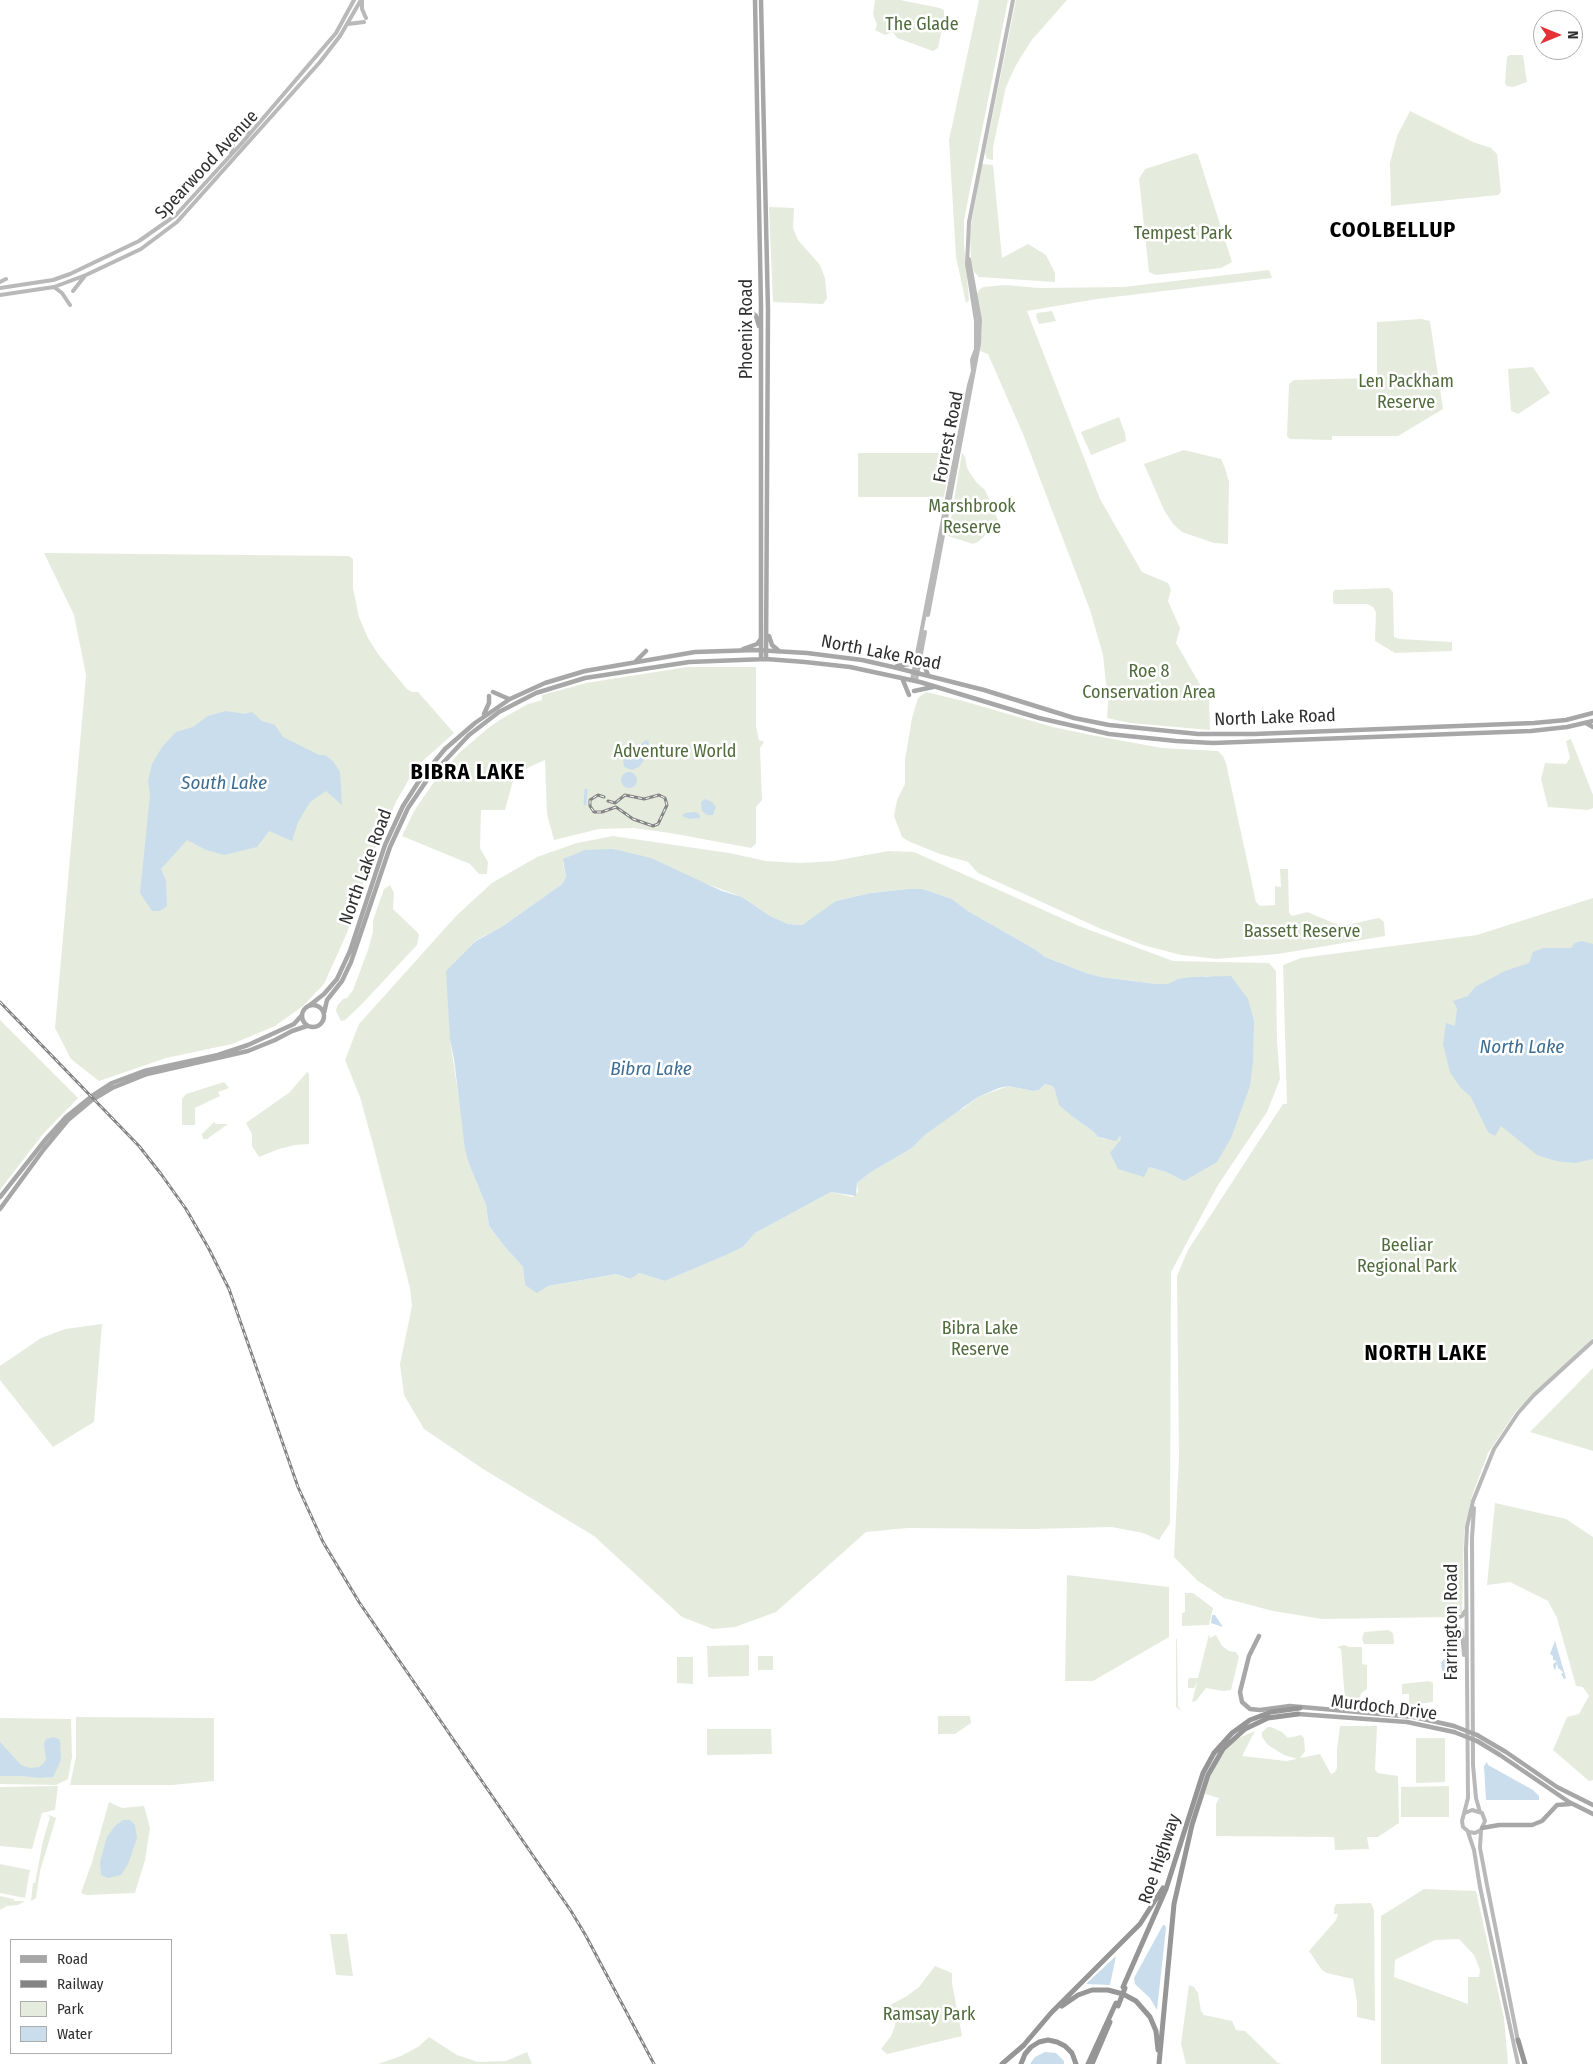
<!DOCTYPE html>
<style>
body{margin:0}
#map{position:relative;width:1593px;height:2064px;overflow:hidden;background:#fff;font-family:"Fira Sans Condensed",sans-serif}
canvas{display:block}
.legend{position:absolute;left:10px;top:1939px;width:162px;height:115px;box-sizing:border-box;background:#fff;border:1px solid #acacac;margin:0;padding:6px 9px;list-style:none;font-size:15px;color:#2f2f2f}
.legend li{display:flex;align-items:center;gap:10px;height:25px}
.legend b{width:25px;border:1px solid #acacac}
.north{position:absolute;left:1533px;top:10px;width:50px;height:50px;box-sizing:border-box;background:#fff;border:1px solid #acacac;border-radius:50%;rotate:90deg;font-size:14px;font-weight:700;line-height:20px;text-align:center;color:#2f2f2f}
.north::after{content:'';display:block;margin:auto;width:18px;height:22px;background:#e53237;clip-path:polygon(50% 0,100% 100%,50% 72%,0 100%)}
</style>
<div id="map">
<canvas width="1593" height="2064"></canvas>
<ul class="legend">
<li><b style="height:6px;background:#a7a7a7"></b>Road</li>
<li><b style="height:6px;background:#848484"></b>Railway</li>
<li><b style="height:14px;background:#e5ecdd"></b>Park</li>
<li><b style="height:14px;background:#c9ddec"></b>Water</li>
</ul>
<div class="north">N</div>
</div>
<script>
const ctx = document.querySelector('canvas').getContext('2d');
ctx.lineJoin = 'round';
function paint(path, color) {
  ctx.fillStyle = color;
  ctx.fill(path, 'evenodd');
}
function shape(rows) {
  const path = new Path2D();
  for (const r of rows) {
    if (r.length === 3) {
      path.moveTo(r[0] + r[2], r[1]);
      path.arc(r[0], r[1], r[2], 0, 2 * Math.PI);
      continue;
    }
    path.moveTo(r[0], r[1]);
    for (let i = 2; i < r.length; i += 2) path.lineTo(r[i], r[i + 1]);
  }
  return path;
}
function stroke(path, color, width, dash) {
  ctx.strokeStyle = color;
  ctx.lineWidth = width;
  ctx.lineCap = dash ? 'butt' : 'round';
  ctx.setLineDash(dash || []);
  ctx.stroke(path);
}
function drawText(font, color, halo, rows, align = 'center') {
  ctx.font = font + ' "Fira Sans Condensed",sans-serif';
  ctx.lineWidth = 5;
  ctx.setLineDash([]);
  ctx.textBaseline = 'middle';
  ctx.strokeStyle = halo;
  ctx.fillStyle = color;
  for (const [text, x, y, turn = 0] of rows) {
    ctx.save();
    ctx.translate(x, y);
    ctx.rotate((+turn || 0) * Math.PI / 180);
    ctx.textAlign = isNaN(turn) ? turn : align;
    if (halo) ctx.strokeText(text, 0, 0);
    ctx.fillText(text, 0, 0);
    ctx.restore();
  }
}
paint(shape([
 [875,0,900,0,940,8,944,10,944,19,938,48,933,51,897,38,893,32,885,35,875,30,877,25,873,14],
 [979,0,1008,0,964,220,964,244,969,300,966,303,956,257,949,140],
 [1016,0,1067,0,1031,41,1015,67,1006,87,993,147,993,160,987,159,985,153],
 [1510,55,1523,55,1527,82,1513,87,1507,86,1505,83,1507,57],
 [1410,111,1473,142,1491,148,1497,154,1501,192,1498,195,1391,206,1390,163,1397,136],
 [1195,153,1198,155,1232,262,1221,268,1156,275,1149,272,1139,179,1145,169],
 [982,164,993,165,1002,258,1028,244,1046,255,1055,273,1055,282,979,277,974,272,971,260,970,231],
 [769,207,794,208,793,228,798,240,820,265,825,278,827,299,823,304,773,302],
 [1269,270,1272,278,1097,299,1027,311,1100,499,1142,572,1168,583,1171,590,1168,601,1180,628,1176,643,1209,700,1210,730,1130,723,1107,718,1108,701,1103,655,1090,610,1023,434,988,354,980,351,982,327,977,294,979,290,983,287,1005,285,1039,288,1123,287],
 [1052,311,1056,321,1039,324,1036,316,1037,313],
 [1421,319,1430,321,1443,409,1398,436,1332,436,1332,440,1290,439,1287,436,1289,384,1294,380,1373,378,1377,375,1377,322],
 [1533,367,1550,393,1518,414,1511,411,1508,369],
 [1119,417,1125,433,1126,441,1091,455,1081,432],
 [1184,450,1221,459,1225,468,1229,482,1228,544,1214,543,1182,532,1173,524,1164,510,1144,464],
 [858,453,952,453,944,497,858,497],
 [962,453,965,457,967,468,976,482,985,490,998,520,998,523,978,542,973,544,948,536],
 [44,553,349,556,353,559,353,588,359,617,368,638,378,654,407,689,412,692,418,692,454,733,416,767,397,800,374,851,347,933,324,984,303,1006,275,1026,232,1044,166,1058,99,1081,71,1059,55,1028,86,675,74,615],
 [1389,588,1393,592,1394,637,1400,639,1452,642,1452,651,1395,653,1375,641,1376,612,1373,607,1367,604,1334,604,1333,602,1333,592,1335,590],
 [687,667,756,667,756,726,759,740,764,742,760,748,762,800,756,807,756,844,751,848,670,833,634,828,599,829,554,840,547,814,545,760,518,772,512,784,505,810,481,810,480,848,488,862,487,874,479,874,470,864,402,836,414,811,434,782,459,753,487,729,501,719,528,704,542,700,542,695,586,683],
 [926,692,963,701,1053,727,1091,735,1162,748,1218,751,1223,756,1226,763,1256,902,1260,906,1275,905,1275,886,1281,887,1280,869,1288,869,1289,913,1292,916,1307,912,1341,926,1379,918,1384,922,1385,936,1278,954,1217,959,1181,955,1143,945,1099,928,978,873,968,862,940,854,910,842,902,837,894,816,897,800,905,784,905,760,912,718,918,698],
 [1571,739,1593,795,1593,808,1588,810,1548,807,1541,779,1545,763,1566,764,1570,758,1566,741],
 [613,836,729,853,766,861,800,863,834,861,888,851,914,852,1079,926,1173,961,1269,963,1276,971,1277,1042,1280,1079,1267,1112,1218,1185,1171,1272,1170,1523,1159,1540,1143,1533,1112,1527,1033,1529,908,1528,866,1532,776,1612,735,1627,713,1629,682,1617,594,1536,483,1469,424,1429,404,1395,400,1364,412,1306,410,1288,374,1148,360,1097,345,1060,359,1024,457,915,492,883,537,857,577,843],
 [613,849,742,897,770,916,788,924,802,925,837,901,871,893,907,889,923,889,952,899,968,911,1036,950,1045,957,1086,973,1101,977,1156,984,1168,984,1209,976,1184,1181,1166,1172,1149,1167,1119,1141,1122,1139,1119,1136,1117,1139,1104,1139,1098,1137,1094,1132,1073,1117,1052,1086,1045,1084,1039,1090,1033,1091,1008,1086,978,1097,964,1108,948,1116,926,1134,912,1148,871,1172,857,1183,858,1192,853,1197,831,1192,755,1233,743,1247,665,1281,639,1273,629,1279,616,1274,548,1286,525,1285,523,1267,505,1247,489,1226,486,1205,469,1164,450,1040,475,941,503,926,562,884,566,877,563,862],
 [390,885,394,893,393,909,417,932,419,935,417,945,361,1005,345,1020,341,1021,336,1011,337,1006,343,999,347,998,353,990,368,950,373,932,373,920,384,889],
 [1593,898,1593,1338,1516,1411,1488,1453,1472,1496,1464,1532,1462,1613,1450,1617,1322,1619,1273,1611,1224,1598,1198,1581,1174,1557,1179,1458,1177,1276,1188,1250,1283,1104,1287,1104,1283,965,1301,958,1477,935],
 [0,1020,78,1098,43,1134,0,1190],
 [307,1072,309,1074,309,1144,295,1145,279,1149,259,1157,252,1146,252,1134,246,1123,290,1092],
 [224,1082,229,1088,218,1092,220,1096,195,1108,195,1125,182,1125,182,1099,186,1094],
 [214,1122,216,1124,228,1124,207,1139,203,1139,202,1134],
 [102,1324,94,1422,53,1447,0,1380,0,1366,41,1338,65,1329],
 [1593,1368,1593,1451,1530,1432],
 [1495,1503,1566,1519,1593,1537,1593,1780,1589,1781,1553,1750,1567,1717,1579,1714,1589,1696,1583,1687,1576,1686,1557,1618,1548,1601,1510,1582,1487,1585],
 [1067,1575,1169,1587,1169,1637,1093,1681,1065,1681],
 [1185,1593,1193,1593,1213,1608,1209,1625,1182,1626,1182,1613,1185,1612],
 [1388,1630,1393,1633,1394,1644,1364,1644,1362,1638,1364,1632],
 [1209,1634,1210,1638,1216,1635,1222,1646,1229,1651,1236,1652,1239,1657,1231,1690,1223,1691,1206,1688,1196,1701,1192,1702,1197,1682,1194,1688,1188,1688,1188,1681,1189,1678,1198,1678],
 [1176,1639,1177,1639,1178,1706,1181,1711,1176,1707],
 [749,1645,749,1676,708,1677,707,1646],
 [1344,1645,1349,1647,1362,1647,1362,1664,1367,1665,1367,1689,1361,1693,1359,1704,1345,1700,1341,1649,1337,1647],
 [758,1656,773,1656,773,1670,758,1670],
 [677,1657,693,1657,693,1684,677,1683],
 [1429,1681,1433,1683,1433,1702,1409,1705,1409,1694,1402,1694,1402,1684],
 [938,1716,970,1716,971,1723,955,1734,938,1734],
 [76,1717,214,1718,214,1781,172,1785,70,1785,76,1757],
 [0,1718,71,1719,72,1757,68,1779,56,1785,0,1784],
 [1340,1726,1377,1726,1375,1770,1378,1773,1398,1776,1399,1823,1378,1837,1367,1837,1369,1849,1335,1850,1334,1837,1216,1836,1216,1804,1219,1798,1205,1794,1209,1777,1224,1751,1234,1740,1255,1731,1242,1756,1286,1761,1297,1759,1284,1755,1268,1745,1262,1737,1262,1732,1268,1727,1271,1727,1282,1732,1288,1738,1301,1735,1304,1738,1305,1751,1300,1758,1320,1754,1331,1774,1335,1772,1337,1768,1337,1750],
 [707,1729,771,1729,772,1754,707,1755],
 [1416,1738,1445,1738,1445,1782,1416,1783],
 [58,1786,55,1810,42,1813,32,1849,0,1846,0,1787],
 [1449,1786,1449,1817,1401,1817,1401,1787],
 [109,1802,122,1808,144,1806,150,1828,145,1860,135,1893,87,1895,81,1893,92,1862],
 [49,1815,56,1818,40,1871,36,1898,31,1901,33,1883,35,1883,43,1841,50,1817,48,1816],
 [0,1864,30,1870,25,1898,0,1893],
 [1424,1889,1476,1891,1504,2018,1508,2064,1381,2064,1381,1916],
 [1459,1939,1474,1955,1480,1970,1479,1977,1468,1977,1468,2004,1394,1977,1395,1960,1435,1940],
 [0,1896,14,1899,14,1901,25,1901,18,1905,7,1906,0,1910],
 [1371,1903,1374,1910,1375,2021,1357,2017,1357,2002,1353,1979,1327,1973,1322,1970,1309,1951,1336,1920,1338,1914,1334,1914,1334,1908,1336,1904],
 [330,1934,347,1934,353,1976,336,1975],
 [935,1966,952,1973,952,1983,962,2036,887,2054,881,2049,891,2036,895,2026,895,2016,890,2005,907,1996,919,1987],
 [1189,1985,1194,1987,1198,1993,1201,2011,1204,2015,1232,2021,1236,2030,1245,2031,1278,2063,1282,2064,1186,2064,1181,2044],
 [429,2037,457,2055,478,2062,506,2061,527,2052,532,2064,378,2064,401,2056,418,2047]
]), '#e5ecdd');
paint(shape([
 [226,711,245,714,252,712,262,721,275,725,283,737,319,755,325,755,333,761,340,772,342,805,326,791,310,802,298,822,292,841,269,831,257,847,224,855,206,850,187,840,161,869,166,881,167,906,160,911,152,911,140,893,150,795,148,781,152,764,162,747,176,732,193,727,208,716],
 [646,740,649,741,648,749,646,757,639,767,632,770,624,767,623,759,625,754,633,750,640,750,641,744],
 [629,780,8],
 [705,799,712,802,716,807,713,815,707,815,702,811,701,802],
 [695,812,699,814,700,818,689,819,682,816,685,813],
 [613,849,651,858,722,891,742,897,770,916,788,924,802,925,836,901,871,893,907,889,923,889,952,899,968,911,1036,950,1045,957,1086,973,1101,977,1156,984,1168,984,1178,979,1192,977,1231,976,1248,999,1254,1021,1253,1061,1250,1086,1231,1138,1217,1162,1184,1181,1166,1172,1149,1167,1144,1177,1118,1169,1110,1153,1121,1139,1120,1136,1116,1141,1098,1137,1094,1132,1073,1117,1059,1105,1055,1090,1052,1086,1045,1084,1039,1090,1033,1091,1008,1086,999,1088,978,1097,926,1134,912,1148,871,1172,857,1183,856,1196,831,1192,755,1233,743,1247,728,1254,665,1281,639,1273,630,1279,616,1274,548,1286,537,1293,525,1285,523,1267,505,1247,489,1226,486,1205,469,1164,465,1149,454,1059,450,1040,446,971,476,941,503,926,562,884,566,877,563,859,585,850],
 [1582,941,1593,944,1593,1159,1575,1163,1556,1161,1537,1155,1501,1126,1495,1136,1488,1132,1471,1097,1460,1087,1450,1072,1443,1044,1446,1023,1455,1026,1457,1008,1453,1001,1468,996,1475,987,1505,971,1529,963,1533,952,1543,948,1571,948,1575,943],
 [1212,1615,1215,1615,1223,1627,1211,1623],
 [1555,1641,1566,1678,1564,1679,1561,1674,1563,1673,1562,1671,1558,1668,1557,1663,1555,1670,1554,1669,1553,1664,1557,1661,1553,1660,1553,1656,1550,1654],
 [1449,1647,1455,1651,1455,1677,1451,1679,1443,1676,1441,1663,1449,1652,1445,1649],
 [54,1737,60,1740,61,1760,53,1777,39,1778,22,1776,0,1776,0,1742,21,1765,30,1768,39,1767,44,1763,46,1759,44,1744,46,1739],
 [1487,1762,1488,1765,1533,1790,1539,1796,1539,1800,1486,1800,1484,1766],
 [123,1820,130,1820,135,1825,137,1838,128,1864,121,1875,108,1878,101,1875,100,1862,107,1837,115,1826],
 [1163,1925,1165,1925,1166,1928,1157,2010,1150,1998,1135,1984,1134,1978],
 [1116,1956,1110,1985,1086,1984],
 [1045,2052,1056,2053,1064,2061,1064,2064,1030,2064,1035,2057]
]), '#c9ddec');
stroke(shape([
 [585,804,586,790]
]), '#c9ddec', 3);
stroke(shape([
 [362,0,362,9,366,18],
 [348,24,364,22],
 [234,132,250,133],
 [231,153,233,143,232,135],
 [0,282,6,279],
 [54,287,62,293,70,305],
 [0,288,53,280,70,274,139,241,176,215,241,144,336,33,354,0],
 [73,291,84,277],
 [0,295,54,287,86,275,141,249,177,222,320,62,340,36,361,0],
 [928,615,979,344,980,320,969,259],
 [912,680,969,385,973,371,972,360,976,349,976,321,967,264,969,222,1013,0],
 [916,681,925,632],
 [1474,1508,1472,1538,1473,1765,1476,1798,1480,1812],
 [1449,1622,1462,1616,1465,1611],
 [1449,1625,1457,1627,1462,1632,1464,1655],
 [1465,1813,1472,1810,1482,1813,1485,1821,1481,1830,1475,1833,1469,1832,1463,1827,1462,1821,1468,1798,1466,1549,1467,1527,1473,1501,1494,1449,1518,1413,1534,1395,1593,1341],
 [1481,1830,1480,1848,1487,1885,1518,2041],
 [1468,1832,1474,1850,1480,1887,1518,2064]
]), '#b9b9b9', 4);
stroke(shape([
 [755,0,761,306,761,659],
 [761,0,768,310,766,659],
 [749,310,756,316,759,326],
 [769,636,772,645,779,651],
 [743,649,757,644,760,640],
 [921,657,928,675],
 [635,662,646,651],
 [897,666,915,663],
 [902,678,909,695],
 [914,691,933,687],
 [493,692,509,699],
 [484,714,489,703,489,696],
 [1586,723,1593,727],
 [313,1016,11],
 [310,1005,324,994,337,979,350,951,385,845,403,806,421,778,445,749,475,723,510,699,545,683,585,671,695,652,756,650,807,653,862,660,893,667,984,690,1074,718,1109,725,1198,734,1254,734,1534,723,1566,720,1593,713],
 [324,1013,327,1000,342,981,351,962,390,847,408,808,427,780,469,735,499,712,536,693,585,678,689,662,766,659,805,662,850,667,920,682,1039,718,1109,734,1176,741,1213,743,1531,731,1567,727,1593,721],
 [0,1197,46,1139,66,1117,92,1096,112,1083,144,1071,218,1055,248,1045,294,1024,302,1015],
 [0,1209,44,1149,68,1120,92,1100,112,1088,147,1074,248,1051,275,1040,292,1031,307,1026],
 [1259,1636,1249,1656,1240,1692,1242,1702,1250,1709,1260,1710,1290,1706,1414,1717,1454,1726],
 [1298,1714,1407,1722,1454,1732],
 [1477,1735,1506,1752,1557,1787,1593,1805],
 [1477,1741,1500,1755,1569,1802,1593,1814],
 [1482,1828,1499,1825,1532,1825,1542,1821,1557,1805,1570,1804]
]), '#a7a7a7', 4.5);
stroke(shape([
 [1123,1987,1166,1889,1203,1773,1214,1753,1232,1733,1250,1720,1271,1712,1300,1708],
 [1062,2006,1078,1995,1092,1990,1108,1990,1123,1994,1136,2001,1150,2017,1156,2031,1158,2050],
 [1518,2040,1525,2064],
 [1023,2046,1051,2013,1140,1924,1163,1888],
 [1002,2064,1024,2045],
 [1021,2064,1025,2054,1031,2047,1039,2042,1048,2040,1057,2042,1065,2046,1072,2053,1076,2064],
 [1088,2064,1116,2003],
 [1092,2064,1110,2022],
 [1159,2064,1174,1904,1192,1825,1208,1775,1223,1749,1245,1729,1268,1718,1298,1714]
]), '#969696', 5);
const rail = shape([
 [604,797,598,795,590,800,590,806,594,812,602,812,616,807,633,819,653,826,658,824,667,805,665,798,659,795,644,799,625,795,615,803,608,801],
 [0,1002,139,1146,161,1174,186,1209,209,1249,229,1289,298,1487,323,1542,359,1602,571,1911,586,1936,654,2064]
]);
stroke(rail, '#848484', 3);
stroke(rail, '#fff', 1, [4]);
stroke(shape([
 [1454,1726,1477,1735],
 [1454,1732,1477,1741]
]), '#a7a7a7', 4.5);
stroke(shape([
 [1118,2006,1125,1988]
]), '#969696', 5);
drawText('18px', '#506b3c', '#fff', [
 ["The Glade",922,25],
 ["Tempest Park",1183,234],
 ["Len Packham",1406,382],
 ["Reserve",1406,403],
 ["Marshbrook",972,507],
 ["Reserve",972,528],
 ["Roe 8",1149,672],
 ["Conservation Area",1149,693],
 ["Adventure World",675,752],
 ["Bassett Reserve",1302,932],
 ["Beeliar",1407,1246],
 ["Regional Park",1407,1267],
 ["Bibra Lake",980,1329],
 ["Reserve",980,1350],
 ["Ramsay Park",929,2015]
]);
drawText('18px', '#2f2f2f', '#fff', [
 ["Spearwood Avenue",207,165,-47],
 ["Phoenix Road",747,329,-90],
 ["Forrest Road",949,437,-79],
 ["North Lake Road",881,653,11],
 ["North Lake Road",1275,718,-2],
 ["North Lake Road",366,867,-70],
 ["Farrington Road",1452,1622,-90],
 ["Murdoch Drive",1384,1708,7],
 ["Roe Highway",1160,1859,-71]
]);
drawText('italic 19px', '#3d6d92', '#fff', [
 ["South Lake",224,784],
 ["North Lake",1522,1048],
 ["Bibra Lake",651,1070]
]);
ctx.letterSpacing = '1px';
drawText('bold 22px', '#000', '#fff', [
 ["COOLBELLUP",1393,231],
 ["BIBRA LAKE",468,773],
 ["NORTH LAKE",1426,1354]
]);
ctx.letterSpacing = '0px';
</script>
